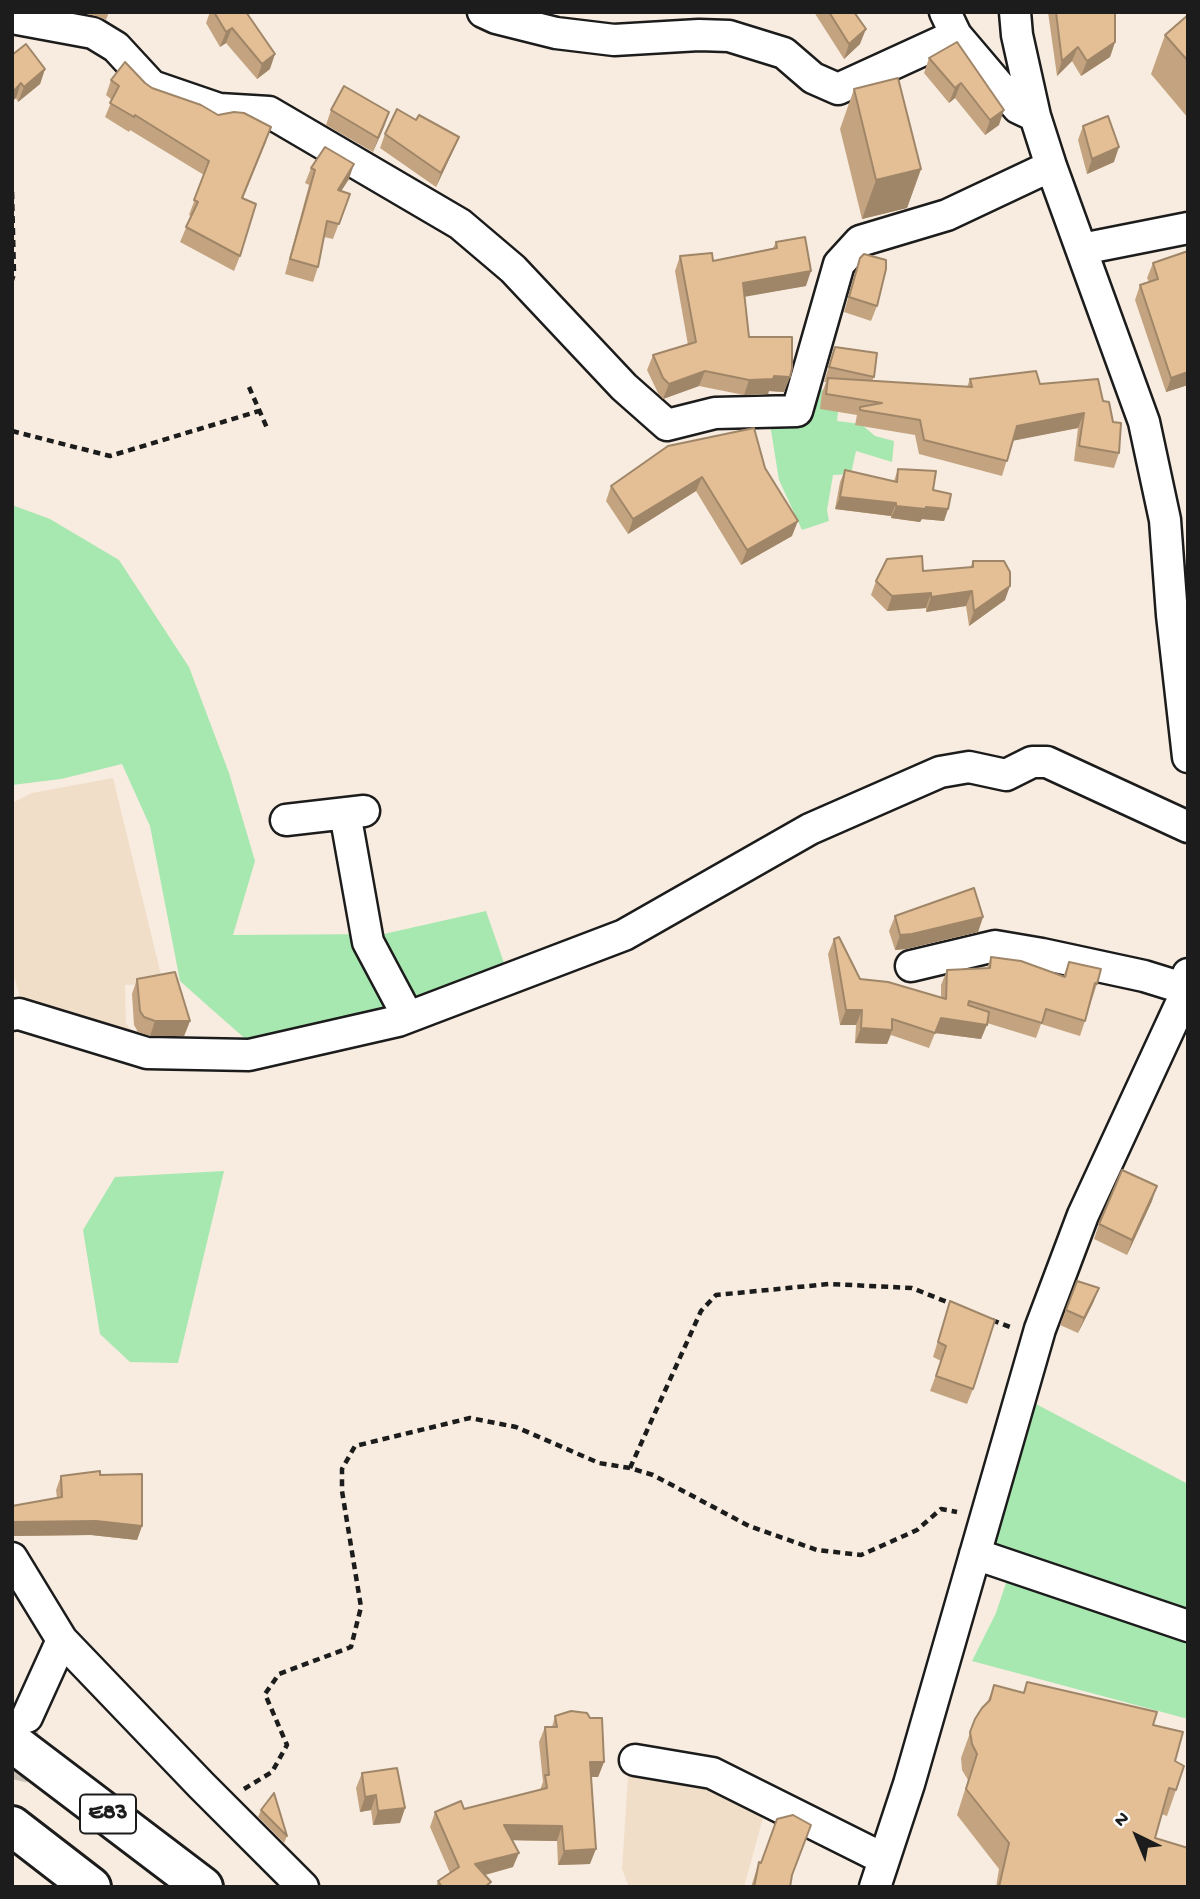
<!DOCTYPE html>
<style>
body{margin:0}
#map{position:relative;width:1200px;height:1899px;overflow:hidden;background:#f7ecdf;font-family:"Gochi Hand",sans-serif}
canvas{display:block}
.frame{position:absolute;inset:0;border:14px solid #1c1c1c;pointer-events:none}
.north{position:absolute;left:1102px;top:1801px;width:70px;height:70px;-webkit-text-stroke:5px #fff;paint-order:stroke;rotate:317deg;font-size:19px;font-weight:700;line-height:28px;text-align:center;color:#1c1c1c}
.north::after{content:'';display:block;margin:auto;width:24px;height:32px;background:#1c1c1c;clip-path:polygon(50% 0,100% 100%,50% 72%,0 100%)}
</style>
<div id="map">
<canvas width="1200" height="1899"></canvas>
<div class="frame"></div>
<div class="north">N</div>
</div>
<script>
const ctx = document.querySelector('canvas').getContext('2d');
ctx.lineJoin = 'round';
function paint(path, color) {
  ctx.fillStyle = color;
  ctx.fill(path, 'evenodd');
}
function shape(rows) {
  const path = new Path2D();
  for (const r of rows) {
    path.moveTo(r[0], r[1]);
    for (let i = 2; i < r.length; i += 2) path.lineTo(r[i], r[i + 1]);
  }
  return path;
}
function stroke(path, color, width, dash) {
  ctx.strokeStyle = color;
  ctx.lineWidth = width;
  ctx.lineCap = dash ? 'butt' : 'round';
  ctx.setLineDash(dash || []);
  ctx.stroke(path);
}
function drawText(font, color, halo, rows, align = 'center') {
  ctx.font = font + ' "Gochi Hand",sans-serif';
  ctx.lineWidth = 6;
  ctx.setLineDash([]);
  ctx.textBaseline = 'middle';
  ctx.strokeStyle = halo;
  ctx.fillStyle = color;
  for (const [text, x, y, turn = 0] of rows) {
    ctx.save();
    ctx.translate(x, y);
    ctx.rotate((+turn || 0) * Math.PI / 180);
    ctx.textAlign = isNaN(turn) ? turn : align;
    if (halo) ctx.strokeText(text, 0, 0);
    ctx.fillText(text, 0, 0);
    ctx.restore();
  }
}
paint(shape([
 [113,778,163,983,125,985,126,1023,137,1038,21,1000,12,970,12,803,32,793],
 [634,1763,712,1778,766,1807,744,1887,629,1887,622,1869,628,1777]
]), '#f1dec9');
paint(shape([
 [812,387,840,394,837,421,861,424,875,436,894,441,892,462,856,451,851,474,833,475,827,510,829,521,802,530,779,480,770,424],
 [12,505,50,519,119,560,189,667,229,773,255,861,233,935,384,934,486,911,504,963,418,1001,249,1042,208,1006,180,981,150,826,122,764,61,779,12,785],
 [224,1171,178,1363,130,1362,100,1334,83,1230,115,1177],
 [1034,1403,1188,1484,1188,1719,972,1661,996,1613,1006,1583,994,1549]
]), '#a7e7b0');
stroke(shape([
 [12,1779,24,1728]
]), '#cbc2b8', 30, [30, 15]);
const minor = shape([
 [483,12,496,18,556,33,614,40,699,35,729,36,784,53,813,78,838,89,956,35],
 [945,12,956,35,1018,108,1035,116],
 [1015,12,1017,35,1035,116,1051,166,1144,422,1165,520,1172,615,1188,757],
 [12,18,93,33,116,47,152,86,219,109,269,112,460,224,513,269,624,387,667,425,715,413,797,411,839,264,860,241,947,215,1051,166],
 [1082,249,1188,228],
 [345,813,368,942,408,1017],
 [286,820,364,811],
 [911,966,995,946,1042,954,1144,976,1186,989],
 [12,1015,19,1014,147,1053,249,1055,398,1021,624,935,810,829,940,772,969,767,1006,775,1032,762,1047,762,1188,827],
 [975,1554,1188,1626],
 [12,1558,62,1640,201,1785,303,1887],
 [27,1717,62,1640],
 [635,1760,712,1773,884,1859],
 [875,1887,909,1784,1040,1329,1083,1215,1184,997,1188,974]
]);
const highway = shape([
 [12,1742,203,1887],
 [12,1826,91,1887]
]);
stroke(minor, '#1c1c1c', 35);
stroke(highway, '#1c1c1c', 44);
stroke(shape([
 [12,192,14,274,12,280],
 [249,387,267,428],
 [12,431,110,456,259,411],
 [992,1320,1010,1327],
 [630,1468,701,1311,716,1295,829,1284,912,1288,952,1304],
 [244,1789,272,1772,287,1745,265,1694,279,1674,351,1647,361,1607,342,1491,342,1469,355,1446,470,1418,516,1427,599,1463,630,1468,653,1475,749,1526,817,1550,861,1555,917,1530,941,1509,957,1512]
]), '#1c1c1c', 4.5, [7, 5]);
stroke(minor, '#fff', 30);
stroke(highway, '#fff', 38);
paint(shape([
 [77,12,109,12,106,20,96,16],
 [210,12,246,12,270,69,257,79,226,43,220,47,206,23],
 [814,12,854,12,860,44,844,59],
 [1048,12,1115,12,1115,42,1110,57,1081,76,1072,61,1057,76],
 [1188,15,1188,118,1151,74,1165,35],
 [957,42,999,125,985,135,955,98,949,103,924,73,929,58],
 [12,55,45,69,40,84,18,102,16,98],
 [111,80,145,83,152,88,266,142,243,198,240,256,234,271,180,242,191,216,189,215,204,175,130,130,129,132,105,117,112,100,106,95],
 [854,89,921,169,907,208,862,219,840,129],
 [331,110,389,112,373,152,326,125],
 [416,120,459,137,453,151,436,187,380,148,385,134],
 [1083,126,1114,162,1087,174,1078,140],
 [311,168,349,179,341,191,350,194,333,239,324,237,318,267,313,282,285,274,309,185,305,183],
 [776,242,806,286,745,296,749,337,790,377,784,392,769,391,768,394,744,395,699,386,663,399,658,393,647,370,653,355,688,345,675,271,680,256,713,261,773,248],
 [1188,251,1188,385,1166,392,1135,300,1140,285,1149,282,1147,278,1153,263],
 [860,258,877,306,871,321,844,312],
 [835,347,874,377,872,381,967,387,970,379,1040,384,1103,401,1119,453,1114,468,1074,461,1078,428,1013,440,1002,476,919,454,915,435,855,425,857,415,820,409,822,393,826,382,824,382],
 [765,468,792,536,741,565,696,491,628,534,606,501,611,486],
 [898,469,933,490,948,509,944,521,922,519,920,522,891,518,891,516,835,509,840,482,845,470,894,481],
 [973,561,1005,600,969,626,966,606,926,612,926,608,887,611,871,595,876,581,923,571,970,568],
 [895,916,983,917,978,932,906,949,895,950,889,931],
 [834,939,860,979,941,997,941,985,947,970,987,968,991,957,1063,977,1069,962,1097,984,1080,1036,1041,1024,1036,1038,987,1023,981,1039,935,1033,929,1048,891,1035,887,1044,855,1043,856,1025,840,1025,828,954],
 [137,979,190,1021,184,1036,150,1036,138,1032,134,1025,132,994],
 [1152,1201,1127,1255,1094,1239,1099,1224],
 [1077,1281,1099,1288,1093,1303,1078,1333,1060,1325],
 [950,1301,973,1389,967,1404,930,1391,941,1361,933,1357],
 [61,1476,142,1526,137,1540,91,1535,12,1536,12,1506,57,1498,56,1490],
 [1027,1682,1153,1725,1175,1761,1176,1790,1167,1816,1161,1814,1155,1838,1188,1887,996,1887,999,1869,957,1815,968,1780,962,1770,961,1758,975,1719,987,1703,994,1685,1023,1693],
 [555,1716,604,1762,598,1777,591,1777,590,1864,558,1865,557,1841,512,1840,513,1867,485,1875,490,1887,436,1887,438,1881,450,1873,430,1827,435,1812,464,1809,540,1790,543,1782,539,1742,545,1727,552,1727],
 [362,1773,405,1808,400,1823,373,1825,371,1810,360,1812,356,1788],
 [261,1810,287,1836,284,1843,258,1817],
 [759,1862,792,1877,790,1887,751,1887]
]), '#c4a480');
paint(shape([
 [232,28,226,43,220,47,226,32],
 [866,29,860,44,844,59,849,44],
 [1115,42,1110,57,1081,76,1087,61],
 [1078,47,1072,61,1057,76,1062,61],
 [275,54,270,69,257,79,262,64],
 [45,69,40,84,18,102,24,87],
 [21,83,16,98,12,102,12,93],
 [961,83,955,98,949,103,955,88],
 [1004,110,999,125,985,135,990,120],
 [389,112,384,127,373,152,378,138],
 [459,137,453,151,436,187,441,173],
 [1119,147,1114,162,1087,174,1092,159],
 [354,164,349,179,332,205,338,190],
 [921,169,907,208,862,219,876,180],
 [811,271,806,286,738,298,743,283],
 [705,371,699,386,663,399,669,384],
 [1188,372,1188,385,1166,392,1171,378],
 [774,376,790,377,784,392,769,391,768,394,744,395,749,380],
 [1084,413,1078,428,1012,441,1017,426],
 [702,477,696,491,628,534,633,519],
 [840,497,896,503,891,516,835,509],
 [896,506,926,507,948,509,944,521,922,519,920,522,891,518],
 [798,521,792,536,741,565,747,550],
 [1010,586,1005,600,969,626,974,611],
 [972,591,966,606,926,612,931,597],
 [931,593,926,608,887,611,892,596],
 [983,917,978,932,906,949,895,950,900,935],
 [846,1010,862,1010,856,1025,840,1025],
 [941,1018,987,1025,981,1039,935,1033,929,1048],
 [155,1021,190,1021,184,1036,150,1036],
 [861,1028,892,1030,887,1044,855,1043],
 [1157,1186,1152,1201,1127,1255,1132,1240],
 [1099,1288,1093,1303,1078,1333,1084,1318],
 [96,1521,142,1526,137,1540,91,1535,12,1536,12,1522],
 [590,1762,604,1762,598,1777,585,1777],
 [376,1795,371,1810,360,1812,365,1797],
 [405,1808,400,1823,373,1825,378,1811],
 [504,1825,562,1826,557,1841,499,1840],
 [596,1849,590,1864,558,1865,564,1851],
 [519,1853,513,1867,470,1879,475,1864]
]), '#a08668');
const building = shape([
 [214,12,246,12,275,54,262,64,232,28,226,32,214,12],
 [829,12,854,12,866,29,849,44,829,12],
 [1056,12,1115,12,1115,42,1087,61,1078,47,1062,61,1056,12],
 [1188,15,1188,61,1165,35,1188,15],
 [957,42,1004,110,990,120,961,83,955,88,929,58,957,42],
 [26,44,45,69,24,87,21,83,12,93,12,55,26,44],
 [125,62,145,83,152,88,201,105,218,115,234,112,244,113,271,127,242,198,256,204,240,256,186,227,198,202,194,200,209,161,135,115,134,117,110,103,119,86,111,80,125,62],
 [898,78,921,169,876,180,854,89,898,78],
 [344,86,389,112,378,138,331,110,344,86],
 [397,109,416,120,419,115,459,137,441,173,385,134,397,109],
 [1108,116,1119,147,1092,159,1083,126,1108,116],
 [325,147,354,164,338,190,350,194,339,224,327,221,318,267,290,259,315,170,311,168,325,147],
 [805,237,811,271,743,283,749,337,792,337,792,368,790,377,774,376,773,379,749,380,705,371,669,384,663,378,653,355,696,342,680,256,712,253,713,261,777,248,776,242,805,237],
 [1188,251,1188,372,1171,378,1140,285,1158,279,1153,263,1188,251],
 [864,254,886,260,886,269,877,306,849,297,860,258,864,254],
 [835,347,877,353,874,377,829,367,835,347],
 [1036,371,1040,384,1098,379,1103,401,1109,402,1113,422,1121,423,1119,453,1079,446,1084,413,1017,426,1007,461,924,440,920,420,860,410,860,407,882,403,826,394,828,378,972,387,970,379,1036,371],
 [754,428,765,468,798,521,747,550,702,477,633,519,611,486,668,446,754,428],
 [898,469,936,471,933,490,951,494,948,509,926,507,925,509,896,506,896,503,840,497,845,470,897,482,898,469],
 [922,556,923,571,973,567,973,561,1004,561,1010,572,1010,586,974,611,972,591,931,597,931,593,892,596,876,581,887,559,922,556],
 [974,888,983,917,912,934,900,935,895,916,974,888],
 [839,937,860,979,888,982,946,999,947,970,990,968,991,957,1021,961,1065,977,1069,962,1101,969,1097,984,1095,983,1085,1021,1046,1009,1042,1023,969,1001,968,1005,989,1012,987,1025,941,1018,935,1033,892,1019,892,1030,861,1028,862,1010,846,1010,834,939,839,937],
 [175,972,190,1021,155,1021,144,1017,140,1011,137,979,175,972],
 [1122,1170,1157,1186,1132,1240,1099,1224,1122,1170],
 [1077,1281,1099,1288,1084,1318,1066,1310,1077,1281],
 [950,1301,995,1320,973,1389,936,1376,946,1346,938,1342,950,1301],
 [100,1471,100,1475,142,1474,142,1526,96,1521,12,1522,12,1506,62,1497,61,1476,100,1471],
 [1027,1682,1157,1712,1153,1725,1183,1732,1175,1761,1184,1766,1176,1790,1169,1788,1155,1838,1188,1848,1188,1887,999,1887,1009,1843,966,1789,977,1754,972,1744,970,1732,975,1719,982,1708,990,1700,994,1685,1024,1693,1027,1682],
 [571,1711,587,1713,590,1718,602,1718,604,1762,590,1762,596,1849,564,1851,562,1826,504,1825,519,1853,475,1864,491,1882,485,1887,442,1887,438,1881,459,1867,435,1812,461,1801,464,1809,547,1788,545,1775,549,1775,545,1727,557,1727,555,1716,571,1711],
 [397,1768,405,1808,378,1811,376,1795,365,1797,362,1773,397,1768],
 [274,1793,287,1836,261,1810,274,1793],
 [793,1815,811,1825,792,1875,790,1887,754,1887,759,1862,761,1863,777,1819,793,1815]
]);
paint(building, '#e4bf95');
stroke(building, '#a08668', 2);
for (const [x, y, w] of [
 [108,1814,56]
]) {
  const box = new Path2D();
  box.roundRect(x - w / 2, y - 19.5, w, 39, 5);
  ctx.fillStyle = '#fff';
  ctx.fill(box);
  stroke(box, '#1c1c1c', 2);
}
drawText('bold 23px', '#1c1c1c', null, [
 ["E83",108,1814]
]);
</script>
